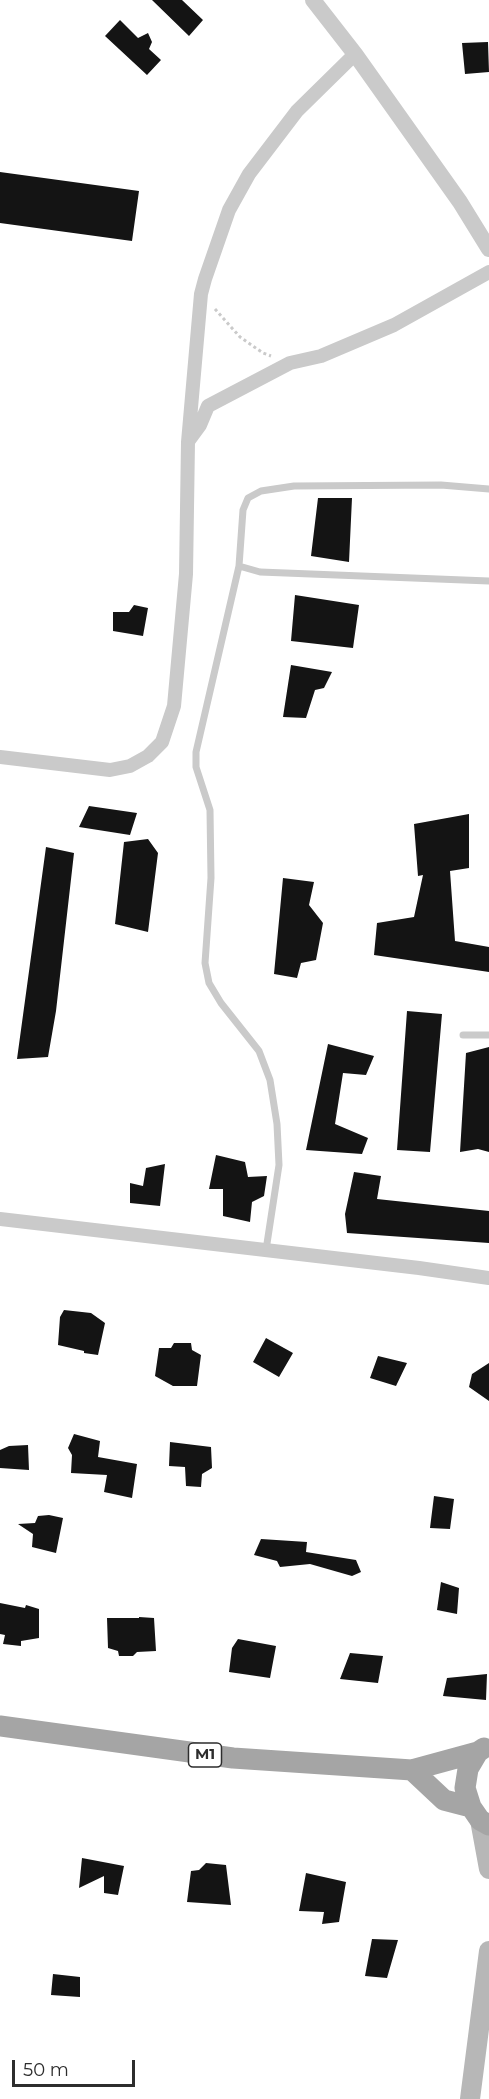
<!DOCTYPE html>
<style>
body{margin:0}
#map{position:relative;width:489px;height:2099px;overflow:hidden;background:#fff;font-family:Montserrat,sans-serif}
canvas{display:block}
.scale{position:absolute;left:12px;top:2060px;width:123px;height:27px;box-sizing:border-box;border:3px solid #2d2d2d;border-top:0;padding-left:8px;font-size:18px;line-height:21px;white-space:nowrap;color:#2d2d2d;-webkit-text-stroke:4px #fff;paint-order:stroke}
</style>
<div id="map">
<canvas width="489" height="2099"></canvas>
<div class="scale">50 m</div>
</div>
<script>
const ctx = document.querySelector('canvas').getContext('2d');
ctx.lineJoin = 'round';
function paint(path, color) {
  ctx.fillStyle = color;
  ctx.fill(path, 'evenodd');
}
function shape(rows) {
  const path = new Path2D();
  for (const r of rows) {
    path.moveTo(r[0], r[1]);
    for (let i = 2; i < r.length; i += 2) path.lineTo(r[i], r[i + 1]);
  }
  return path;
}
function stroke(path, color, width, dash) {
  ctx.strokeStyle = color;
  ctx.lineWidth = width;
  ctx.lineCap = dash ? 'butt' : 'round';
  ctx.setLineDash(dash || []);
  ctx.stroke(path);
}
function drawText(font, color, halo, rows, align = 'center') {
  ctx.font = font + ' Montserrat,sans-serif';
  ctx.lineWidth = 6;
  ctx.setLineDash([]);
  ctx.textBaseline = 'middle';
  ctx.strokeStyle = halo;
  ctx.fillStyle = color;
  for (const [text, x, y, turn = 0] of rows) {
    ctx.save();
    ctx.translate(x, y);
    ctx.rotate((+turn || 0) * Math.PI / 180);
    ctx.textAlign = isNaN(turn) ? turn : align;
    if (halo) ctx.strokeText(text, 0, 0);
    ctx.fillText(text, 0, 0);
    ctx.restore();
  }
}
paint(shape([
 [152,0,182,0,203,20,189,36],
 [120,20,138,38,148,33,152,42,149,49,161,60,147,75,105,36],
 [488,42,489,72,465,74,462,43],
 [0,172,139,191,132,241,0,223],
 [318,498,352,498,349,562,311,556],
 [295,595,359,605,353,648,291,641],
 [134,605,148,608,143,636,113,631,113,612,129,612],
 [291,665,332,672,324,688,315,690,306,718,283,717],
 [89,806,137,813,130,835,79,827],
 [469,814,469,868,450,871,455,941,489,947,489,972,374,955,377,923,414,917,423,875,418,876,414,824],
 [148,839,158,853,148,932,115,924,124,842],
 [46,847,74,853,56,1011,48,1057,17,1059],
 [283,878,314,882,309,905,323,923,316,960,301,963,297,978,274,974],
 [407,1011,442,1014,430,1152,397,1150],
 [328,1044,374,1056,366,1075,343,1073,335,1124,368,1138,362,1154,306,1150],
 [489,1047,489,1152,478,1149,460,1152,466,1053],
 [216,1155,245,1162,248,1177,267,1176,264,1196,252,1202,250,1222,223,1216,223,1189,209,1189],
 [165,1164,160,1206,130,1203,130,1183,143,1186,146,1168],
 [354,1172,381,1176,377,1199,489,1211,489,1243,347,1233,345,1214],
 [64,1310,91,1313,105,1323,98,1355,84,1353,84,1351,58,1345,60,1317],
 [266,1338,293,1353,279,1377,253,1362],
 [174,1343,191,1343,192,1350,201,1355,197,1386,173,1386,155,1376,159,1348,171,1348],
 [378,1356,407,1363,396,1386,370,1378],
 [489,1363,489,1401,469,1387,472,1374],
 [74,1434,100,1441,98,1457,137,1464,132,1498,104,1492,107,1475,71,1473,72,1455,68,1448],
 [170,1442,211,1447,212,1468,202,1474,201,1487,186,1486,185,1467,169,1466],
 [28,1445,29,1470,0,1468,0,1450,9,1446],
 [434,1496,454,1499,450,1529,430,1528],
 [49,1515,63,1518,56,1553,32,1547,33,1534,18,1524,35,1523,38,1516],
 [261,1539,307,1542,306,1552,356,1560,361,1572,352,1576,310,1564,280,1567,277,1561,254,1555],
 [441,1582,459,1588,457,1614,437,1610],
 [0,1603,25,1608,26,1605,39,1609,39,1638,21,1641,21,1646,3,1644,5,1635,0,1634],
 [139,1617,154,1618,156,1651,137,1652,133,1656,119,1656,118,1651,108,1648,107,1618,139,1618],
 [238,1639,276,1646,270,1678,229,1672,232,1648],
 [350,1653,383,1656,378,1683,340,1679],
 [487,1674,486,1700,443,1696,447,1678],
 [82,1858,124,1866,118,1895,104,1893,104,1876,79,1888],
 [206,1863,226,1865,231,1905,187,1902,191,1871,199,1870],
 [306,1873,346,1882,339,1922,322,1924,324,1912,299,1911],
 [372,1939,398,1940,387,1978,365,1976],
 [53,1974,80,1977,80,1997,51,1995]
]), '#141414');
stroke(shape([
 [215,309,240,337,263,353,271,356]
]), '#cacaca', 3, [3, 3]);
stroke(shape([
 [239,566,260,572,489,581],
 [463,1035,489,1035],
 [266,1250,279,1165,277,1124,270,1080,259,1051,221,1003,209,983,205,963,211,878,210,810,196,767,196,752,239,566,243,510,248,498,261,491,294,486,441,485,489,489]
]), '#cacaca', 7);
stroke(shape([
 [189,440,200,425,208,406,290,363,321,356,394,325,489,272],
 [0,757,110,770,130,766,148,756,162,742,174,706,186,574,188,442,201,294,205,279,229,210,249,174,297,111,355,54],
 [0,1219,419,1268,489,1278]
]), '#cacaca', 14);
stroke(shape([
 [313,0,355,54,460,202,489,249]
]), '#cacaca', 16);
stroke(shape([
 [480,1820,489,1869],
 [470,2099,489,1951]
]), '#b7b7b7', 20);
stroke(shape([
 [0,1726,233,1758,412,1770,478,1752],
 [484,1748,478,1752,468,1769,465,1788,471,1807,480,1820,489,1825],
 [412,1770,444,1800,471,1807]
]), '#a5a5a5', 21);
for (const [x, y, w] of [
 [205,1755,33]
]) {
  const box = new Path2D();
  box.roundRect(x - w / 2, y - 12, w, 24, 4.5);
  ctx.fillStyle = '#fff';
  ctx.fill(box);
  stroke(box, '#2d2d2d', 1.5);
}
drawText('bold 15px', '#2d2d2d', null, [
 ["M1",205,1755]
]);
</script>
